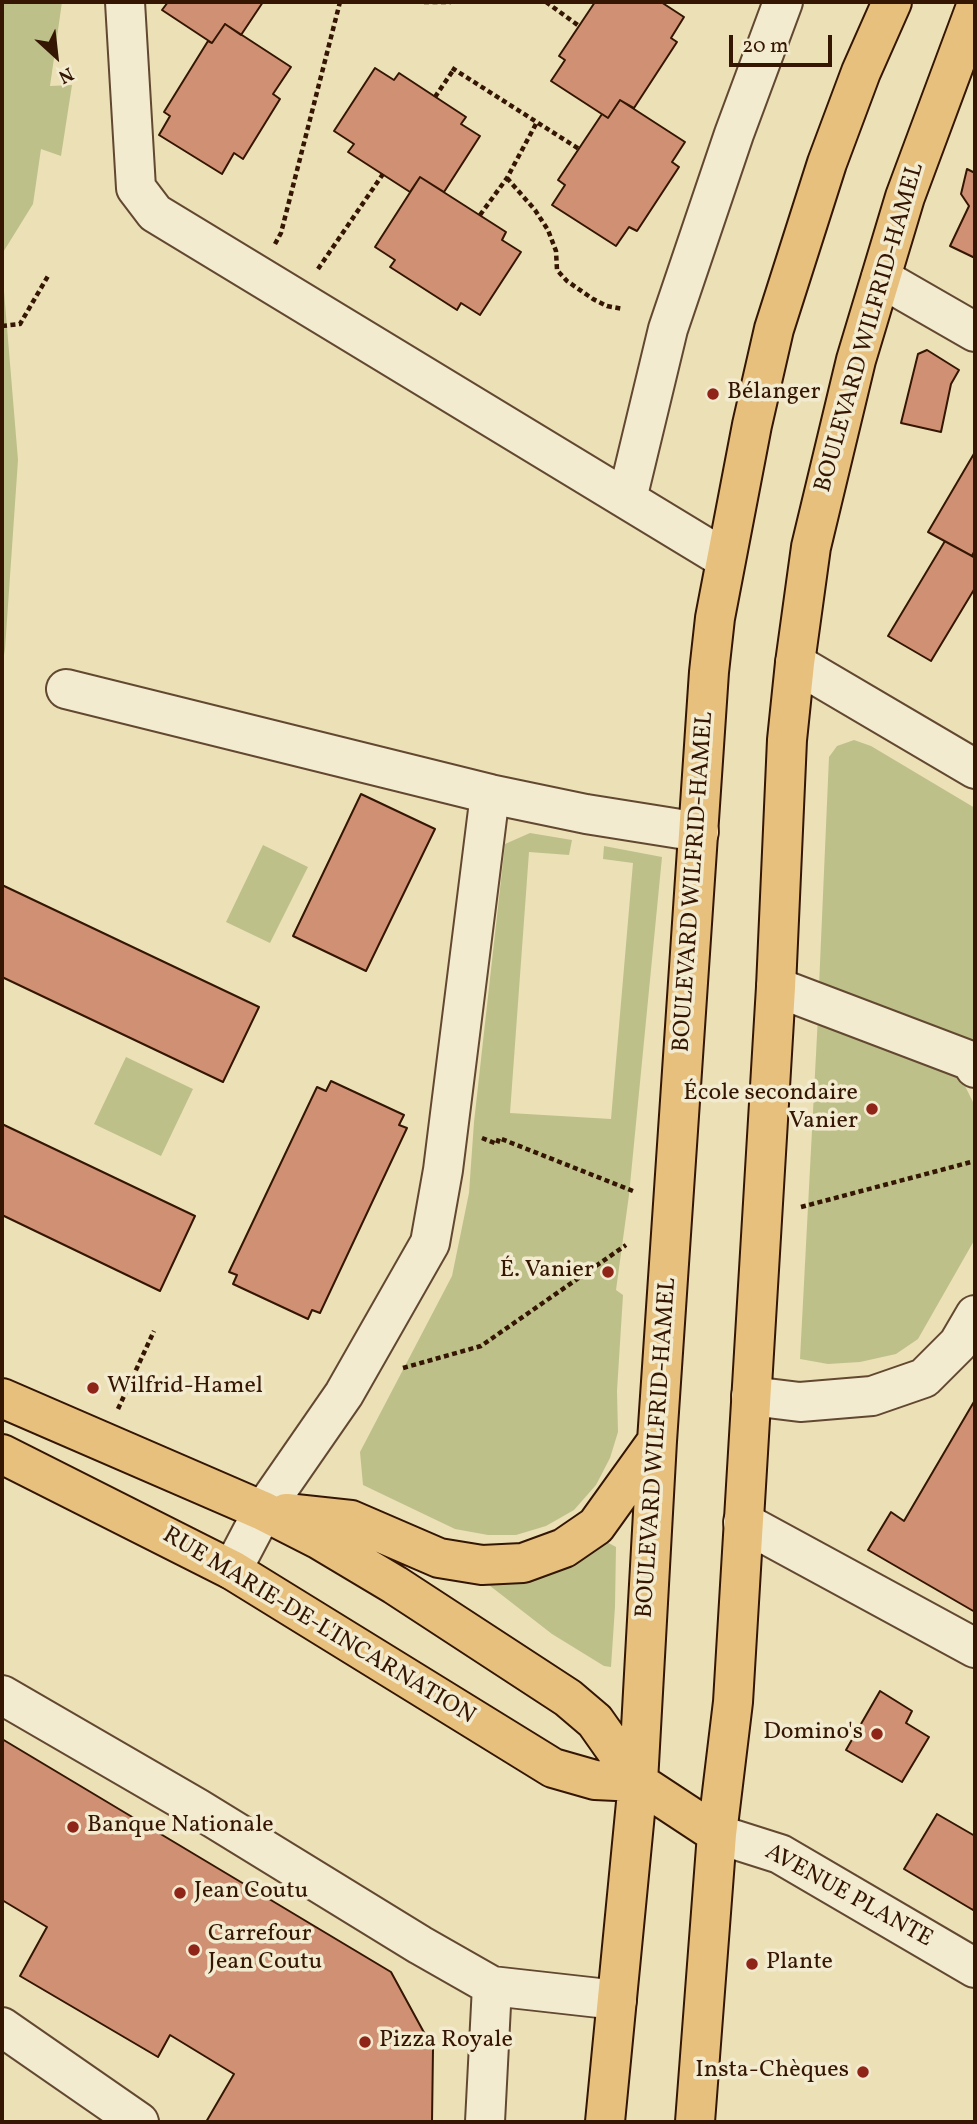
<!DOCTYPE html>
<meta charset="utf-8">
<style>
body{margin:0}
#map{position:relative;width:977px;height:2124px;overflow:hidden;background:#ece0b7;font-family:Vollkorn,serif}
canvas{display:block}
.frame{position:absolute;inset:0;border:4px solid #341603;pointer-events:none}
.north{position:absolute;left:21px;top:21px;width:70px;height:70px;-webkit-text-stroke:5px #f3ebd0;paint-order:stroke;rotate:153deg;font-size:19px;font-weight:700;line-height:28px;text-align:center;color:#341603}
.north::after{content:'';display:block;margin:auto;width:24px;height:32px;background:#341603;clip-path:polygon(50% 0,100% 100%,50% 72%,0 100%)}
.scale{position:absolute;left:729px;top:35px;width:103px;height:32px;box-sizing:border-box;border:4px solid #341603;border-top:0;padding-left:9px;font-size:21px;line-height:24px;white-space:nowrap;color:#341603;-webkit-text-stroke:5px #f3ebd0;paint-order:stroke}
</style>
<div id="map">
<canvas width="977" height="2124"></canvas>
<div class="frame"></div>
<div class="north">N</div>
<div class="scale">20 m</div>
</div>
<script>
const ctx = document.querySelector('canvas').getContext('2d');
ctx.lineJoin = 'round';
function paint(path, color) {
  ctx.fillStyle = color;
  ctx.fill(path, 'evenodd');
}
function shape(rows) {
  const path = new Path2D();
  for (const r of rows) {
    path.moveTo(r[0], r[1]);
    for (let i = 2; i < r.length; i += 2) path.lineTo(r[i], r[i + 1]);
  }
  return path;
}
function stroke(path, color, width, dash) {
  ctx.strokeStyle = color;
  ctx.lineWidth = width;
  ctx.lineCap = dash ? 'butt' : 'round';
  ctx.setLineDash(dash || []);
  ctx.stroke(path);
}
function drawText(font, color, halo, rows, align = 'center') {
  ctx.font = font + ' Vollkorn,serif';
  ctx.lineWidth = 7;
  ctx.setLineDash([]);
  ctx.textBaseline = 'middle';
  ctx.strokeStyle = halo;
  ctx.fillStyle = color;
  for (const [text, x, y, turn = 0] of rows) {
    ctx.save();
    ctx.translate(x, y);
    ctx.rotate((+turn || 0) * Math.PI / 180);
    ctx.textAlign = isNaN(turn) ? turn : align;
    if (halo) ctx.strokeText(text, 0, 0);
    ctx.fillText(text, 0, 0);
    ctx.restore();
  }
}
paint(shape([
 [2,2,62,2,50,86,72,85,61,156,41,149,33,204,2,254],
 [2,267,18,460,5,649,2,667],
 [854,740,871,746,975,808,975,1050,819,986,829,757,837,746],
 [530,833,572,840,569,855,529,852,510,1113,611,1119,633,863,603,859,604,846,662,857,629,1195,616,1290,623,1295,617,1391,618,1432,610,1458,596,1485,574,1510,546,1526,516,1535,488,1535,455,1529,363,1485,360,1452,452,1276,469,1193,474,1122,505,844],
 [263,845,308,867,270,943,226,922],
 [818,1016,951,1070,965,1086,975,1106,975,1239,918,1339,896,1354,860,1362,828,1364,800,1359],
 [126,1057,193,1089,161,1156,94,1124],
 [605,1541,616,1547,615,1607,611,1667,604,1666,552,1634,476,1575]
]), '#bec08a');
const building = shape([
 [168,2,263,2,241,35,225,24,212,43,162,10,168,2],
 [595,2,661,2,684,17,671,38,677,42,634,108,620,100,608,118,551,81,565,60,559,56,595,2],
 [225,24,291,67,273,94,280,99,243,159,234,153,222,174,159,135,170,116,164,112,208,41,212,43,225,24],
 [375,68,394,80,399,73,466,117,461,124,480,136,444,192,420,177,410,192,348,152,354,144,334,131,375,68],
 [620,100,685,142,672,162,679,167,637,231,629,227,616,246,552,205,565,185,558,180,602,114,608,118,620,100],
 [967,169,975,173,975,258,950,246,969,206,961,194,967,169],
 [420,177,506,232,502,240,521,252,480,315,461,303,457,310,390,267,395,260,375,247,420,177],
 [927,350,959,370,951,384,941,432,901,423,918,354,927,350],
 [975,452,975,550,972,556,928,532,975,452],
 [945,541,975,558,975,588,931,661,888,636,945,541],
 [361,794,435,829,366,971,293,936,361,794],
 [2,885,259,1007,223,1082,2,977,2,885],
 [331,1081,404,1115,399,1125,407,1128,320,1313,312,1310,308,1319,233,1284,237,1275,229,1272,317,1087,326,1091,331,1081],
 [2,1124,195,1216,160,1291,2,1215,2,1124],
 [975,1400,975,1612,868,1550,891,1512,904,1521,975,1400],
 [880,1691,912,1711,906,1723,929,1737,902,1782,846,1750,880,1691],
 [2,1739,391,1972,433,2049,432,2122,206,2122,234,2074,170,2035,158,2057,20,1976,47,1927,2,1900,2,1739],
 [937,1814,975,1836,975,1907,973,1910,904,1869,937,1814]
]);
paint(building, '#d09073');
stroke(building, '#341603', 2);
const minor = shape([
 [125,2,136,188,155,213,725,559],
 [881,278,975,332],
 [627,499,668,329,734,134,783,2],
 [795,663,975,769],
 [66,689,490,794],
 [776,987,971,1061,975,1068],
 [751,1396,800,1402,872,1396,924,1378,958,1344,975,1315],
 [743,1522,975,1648],
 [232,1570,263,1511,344,1394,430,1243,443,1170,490,794,586,814,699,832],
 [2,1695,197,1808,420,1945,492,1986,617,2000],
 [717,1834,780,1854,975,1968],
 [2,2027,139,2122],
 [485,2122,492,1986]
]);
const major = shape([
 [2,1398,263,1511,318,1539,395,1585,568,1698,595,1721,638,1782,717,1834],
 [2,1454,232,1570,553,1768,595,1780,638,1782],
 [286,1513,351,1520,439,1558,482,1565,523,1563,564,1548,596,1526,657,1441],
 [605,2122,638,1782,657,1441,709,672,715,618,752,425,774,329,827,163,861,72,892,2],
 [695,2122,717,1834,733,1702,776,987,787,740,795,663,811,547,856,360,905,197,975,9]
]);
stroke(minor, '#624830', 42);
stroke(major, '#341603', 42);
stroke(shape([
 [424,2,451,2],
 [546,2,579,26],
 [452,68,579,149],
 [435,97,454,69],
 [507,178,535,210,548,230,556,251,557,270,567,281,593,299,607,306,623,309],
 [480,215,507,178,537,122],
 [275,244,281,233,340,2],
 [318,269,383,174],
 [2,326,20,324,48,276],
 [482,1138,497,1144,499,1138,633,1191],
 [801,1207,975,1161],
 [403,1368,481,1346,626,1245],
 [118,1409,154,1331]
]), '#341603', 4.5, [5, 3.5]);
stroke(minor, '#f3ebd0', 38);
stroke(major, '#e6c07c', 38);
for (const [x, y, r, color] of [
 [713,394,7,"#8f2418"],
 [872,1109,7,"#8f2418"],
 [608,1272,7,"#8f2418"],
 [93,1388,7,"#8f2418"],
 [877,1734,7,"#8f2418"],
 [73,1827,7,"#8f2418"],
 [180,1893,7,"#8f2418"],
 [194,1950,7,"#8f2418"],
 [752,1964,7,"#8f2418"],
 [365,2042,7,"#8f2418"],
 [863,2072,7,"#8f2418"]
]) {
  const dot = new Path2D();
  dot.arc(x, y, r, 0, 2 * Math.PI);
  ctx.fillStyle = color;
  ctx.fill(dot);
  stroke(dot, '#f3ebd0', 2.5);
}
drawText('24px', '#341603', '#f3ebd0', [
 ["BOULEVARD WILFRID-HAMEL",871,328,-74],
 ["BOULEVARD WILFRID-HAMEL",695,882,-86],
 ["BOULEVARD WILFRID-HAMEL",658,1448,-86],
 ["RUE MARIE-DE-L'INCARNATION",318,1627,31],
 ["AVENUE PLANTE",848,1897,29]
]);
drawText('24px', '#341603', '#f3ebd0', [
 ["Bélanger",727,394],
 ["École secondaire",858,1095,"right"],
 ["Vanier",858,1123,"right"],
 ["É. Vanier",594,1272,"right"],
 ["Wilfrid-Hamel",107,1388],
 ["Domino's",863,1734,"right"],
 ["Banque Nationale",87,1827],
 ["Jean Coutu",194,1893],
 ["Carrefour",208,1936],
 ["Jean Coutu",208,1964],
 ["Plante",766,1964],
 ["Pizza Royale",379,2042],
 ["Insta-Chèques",849,2072,"right"]
], 'left');
</script>
